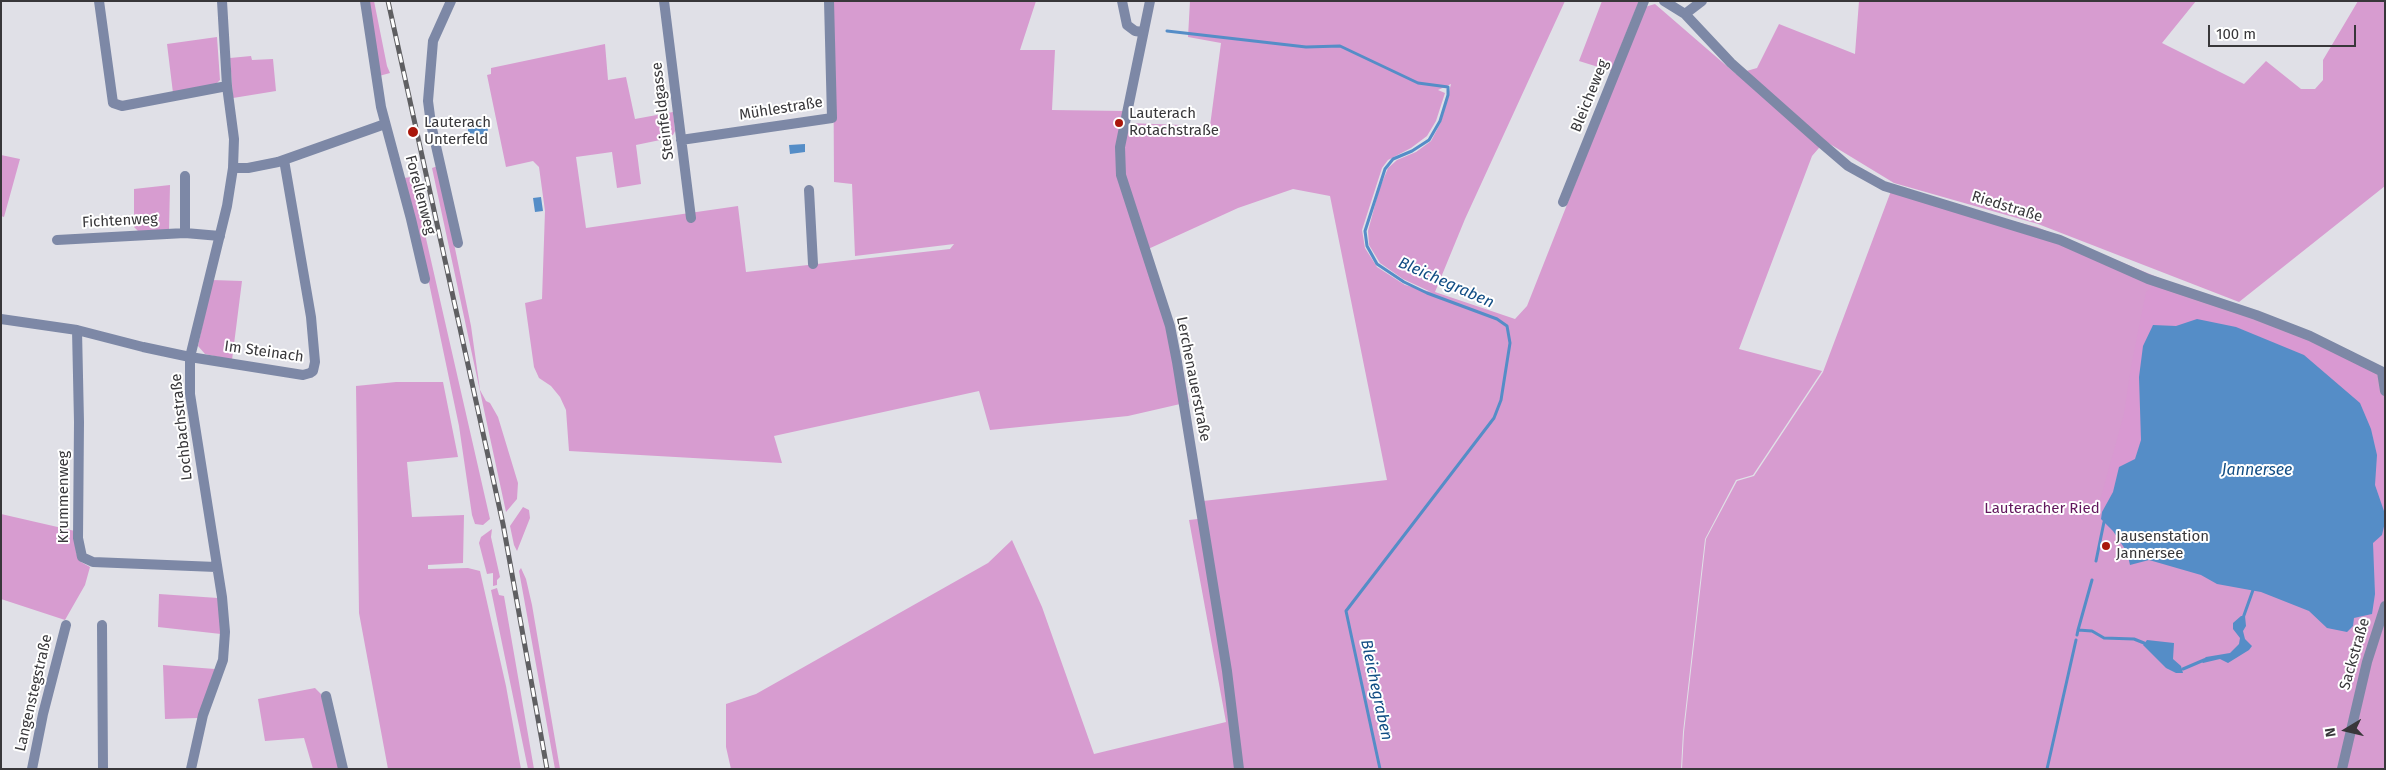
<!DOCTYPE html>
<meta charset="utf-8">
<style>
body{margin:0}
#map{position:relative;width:2386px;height:770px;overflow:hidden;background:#e0e0e7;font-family:"Fira Sans",sans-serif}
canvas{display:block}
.frame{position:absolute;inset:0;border:2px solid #38373a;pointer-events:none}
.north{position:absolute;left:2321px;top:705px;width:50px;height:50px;-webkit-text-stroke:4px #fff;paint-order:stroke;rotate:261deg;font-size:14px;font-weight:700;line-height:20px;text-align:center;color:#38373a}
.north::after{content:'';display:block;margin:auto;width:18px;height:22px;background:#38373a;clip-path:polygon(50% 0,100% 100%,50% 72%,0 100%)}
.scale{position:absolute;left:2208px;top:25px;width:148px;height:22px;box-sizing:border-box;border:2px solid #38373a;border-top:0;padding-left:6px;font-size:15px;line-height:18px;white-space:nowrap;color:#38373a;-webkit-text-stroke:4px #fff;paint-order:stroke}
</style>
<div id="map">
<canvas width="2386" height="770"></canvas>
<div class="frame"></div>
<div class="north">N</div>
<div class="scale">100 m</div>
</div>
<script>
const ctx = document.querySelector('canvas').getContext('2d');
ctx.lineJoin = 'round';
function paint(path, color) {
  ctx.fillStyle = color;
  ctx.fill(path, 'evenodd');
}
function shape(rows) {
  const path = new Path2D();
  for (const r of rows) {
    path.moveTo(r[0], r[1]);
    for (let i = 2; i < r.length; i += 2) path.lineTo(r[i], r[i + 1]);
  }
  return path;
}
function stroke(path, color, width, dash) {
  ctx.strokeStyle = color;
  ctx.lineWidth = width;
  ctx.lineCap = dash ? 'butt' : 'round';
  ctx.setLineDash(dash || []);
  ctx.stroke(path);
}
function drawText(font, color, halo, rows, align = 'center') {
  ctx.font = font + ' "Fira Sans",sans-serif';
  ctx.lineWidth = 4;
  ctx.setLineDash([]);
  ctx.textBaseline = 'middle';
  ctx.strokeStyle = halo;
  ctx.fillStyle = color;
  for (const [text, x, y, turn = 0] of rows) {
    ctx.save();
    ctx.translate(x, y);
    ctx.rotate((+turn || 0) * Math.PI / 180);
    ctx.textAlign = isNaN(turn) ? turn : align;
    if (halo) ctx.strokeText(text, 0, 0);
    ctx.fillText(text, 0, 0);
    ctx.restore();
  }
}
paint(shape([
 [369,1,374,1,387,66,390,73,379,76],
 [833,1,1036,1,1020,50,1055,50,1052,110,1125,111,1127,123,1210,126,1221,43,1188,37,1190,1,1565,1,1465,219,1435,292,1515,319,1527,306,1645,7,1655,4,1736,74,1757,68,1779,24,1855,54,1859,1,2196,1,2162,43,2244,84,2266,61,2301,89,2315,89,2323,80,2323,60,2358,1,2385,1,2385,186,2239,302,2038,224,1894,183,1825,141,1812,156,1739,349,1822,371,1753,475,1736,480,1705,539,1683,732,1681,769,731,769,726,747,726,704,756,694,988,563,1012,540,1042,607,1094,754,1226,722,1189,520,1206,518,1203,501,1387,480,1330,196,1293,189,1238,208,1146,250,1177,339,1189,402,1128,416,990,430,979,391,774,436,782,463,569,451,566,410,560,397,551,386,539,378,534,367,525,303,542,299,545,211,539,167,533,161,506,167,487,75,491,74,491,68,605,44,608,80,626,77,635,119,673,112,675,131,673,135,665,139,636,145,641,184,617,188,612,152,576,157,586,228,738,206,746,272,950,249,954,244,855,256,852,184,834,182],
 [1451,84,1441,122,1431,141,1416,152,1397,160,1388,168,1379,190,1368,231,1369,245,1380,263,1403,279,1431,292,1405,285,1377,267,1365,248,1362,230,1382,168,1388,160,1411,148,1427,136,1436,121,1445,93,1438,90],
 [1602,1,1639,1,1611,71,1579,61],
 [217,37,220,80,216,84,173,93,167,44],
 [251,56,252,60,273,59,276,91,233,98,230,58],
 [1,155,20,159,4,217,1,216],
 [438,166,471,326,480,390,486,401,490,403,498,417,518,483,517,499,506,512,432,168],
 [412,177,490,519,483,525,475,524,472,515,459,426,424,259,403,178],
 [170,185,169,232,138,231,134,227,134,189],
 [1891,191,2037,227,2385,372,2385,769,1682,769,1684,732,1706,539,1737,481,1754,476,1823,372],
 [212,280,242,281,232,360,205,354,198,346],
 [396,382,443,382,458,457,407,462,412,517,464,515,463,563,428,565,428,569,468,568,480,571,506,686,521,769,388,769,359,613,356,386],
 [523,507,529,510,530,518,517,551,514,545,510,526],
 [1,514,75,531,76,553,81,562,90,567,85,585,65,620,1,599],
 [492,529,491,537,500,577,497,580,497,585,493,586,493,573,487,574,479,543,481,537],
 [521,568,526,579,532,605,560,769,555,769,519,571],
 [497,588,499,595,504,596,534,769,528,769,491,590],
 [159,594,218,598,221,634,158,627],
 [163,665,215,669,198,718,165,719],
 [315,688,321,694,339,769,313,769,304,738,265,741,258,699]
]), '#d79cd0');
paint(shape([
 [2154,286,2187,300,2307,341,2369,369,2378,387,2385,416,2385,514,2375,485,2377,455,2371,429,2360,403,2304,355,2236,327,2197,319,2176,326,2153,325,2139,378,2141,441,2135,459,2119,467,2113,492,2102,512,2098,508,2124,414,2131,367,2146,292],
 [2385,522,2385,593,2378,620,2372,614,2375,594,2373,543,2382,535]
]), '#d999d2');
paint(shape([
 [481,119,488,128,487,135,468,133,468,125,474,124,476,121],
 [805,144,805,152,790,154,789,145],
 [541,197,543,211,535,212,533,198],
 [2197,319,2236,327,2304,355,2360,403,2371,429,2377,455,2375,485,2385,514,2385,522,2382,535,2373,543,2375,594,2372,614,2354,618,2353,626,2347,632,2327,628,2309,611,2261,592,2217,584,2201,575,2149,560,2130,565,2127,552,2113,531,2101,519,2102,512,2113,492,2119,467,2135,459,2141,440,2139,377,2143,346,2153,325,2176,326],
 [2241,616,2245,616,2246,626,2243,631,2245,639,2252,646,2249,650,2228,663,2220,659,2203,663,2201,661,2206,657,2230,653,2239,644,2240,638,2233,629,2233,623],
 [2147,640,2174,643,2173,659,2181,666,2183,673,2176,673,2166,668,2143,645]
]), '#558dc7');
stroke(shape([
 [1167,31,1306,47,1340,46,1418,83,1448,87,1448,95,1440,121,1429,140,1412,151,1393,159,1385,169,1365,231,1367,246,1377,264,1404,282,1427,293,1497,319,1507,326,1510,343,1501,400,1494,418,1346,611,1380,769],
 [2096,561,2104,522],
 [2243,618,2253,590],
 [2078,630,2092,580],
 [2077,635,2078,630,2092,631,2104,638,2134,639,2144,643],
 [2183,669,2204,660],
 [2047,769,2076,640]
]), '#558dc7', 3);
stroke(shape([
 [99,1,113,103,122,106,227,86],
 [365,1,381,107,411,219,425,279],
 [451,1,433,41,428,101,431,124,458,243],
 [664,1,691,218],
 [1122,1,1127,25,1135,31,1142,32],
 [1150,1,1120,147,1121,175,1170,326,1177,362,1227,671,1239,769],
 [1664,1,1685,14,1731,63,1820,142,1848,166,1884,186,2060,240,2148,279,2256,315,2310,336,2385,373],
 [1685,14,1702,1],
 [681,140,832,118,829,1],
 [233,168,248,168,278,162,385,124],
 [809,190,813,264],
 [1563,202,1644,1],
 [185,233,185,176],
 [57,240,185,233,220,236],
 [1,319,77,330,143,347,190,357,303,375,310,373,313,371,315,362,311,317,284,160],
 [77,330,79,422,78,538,82,557,93,562,216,567],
 [2382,372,2385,391],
 [102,625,103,769],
 [326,696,343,769],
 [32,769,43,714,66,625],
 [191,769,203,715,223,660,225,632,222,597,190,394,190,357,227,206,233,168,234,139,227,86,222,1],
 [2342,769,2367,662,2385,606]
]), '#7d88a6', 10);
const rail = shape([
 [388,1,503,524,547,769]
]);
stroke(rail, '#5f5f62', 5);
stroke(rail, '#fff', 3, [9]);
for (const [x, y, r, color] of [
 [1119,123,5,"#a9170b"],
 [413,132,6,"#a9170b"],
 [2106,546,5,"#a9170b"]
]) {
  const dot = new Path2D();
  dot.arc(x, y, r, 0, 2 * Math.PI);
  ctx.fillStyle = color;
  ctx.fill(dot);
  stroke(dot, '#fff', 2);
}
drawText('15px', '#38373a', '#fff', [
 ["Bleicheweg",1590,96,-68],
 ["Mühlestraße",781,109,-9],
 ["Steinfeldgasse",663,111,-97],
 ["Forellenweg",420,195,75],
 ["Riedstraße",2007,207,17],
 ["Fichtenweg",120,221,-3],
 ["Im Steinach",264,352,8],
 ["Lerchenauerstraße",1193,379,79],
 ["Lochbachstraße",182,427,-96],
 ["Krummenweg",64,497,-90],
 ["Sackstraße",2355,654,-74],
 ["Langenstegstraße",34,693,-77]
]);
drawText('15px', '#38373a', '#fff', [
 ["Lauterach",1129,114],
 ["Rotachstraße",1129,131],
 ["Lauterach",424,123],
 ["Unterfeld",424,140],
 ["Jausenstation",2116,537],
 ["Jannersee",2116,554]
], 'left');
drawText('15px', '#61165c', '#fff', [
 ["Lauteracher Ried",2042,509]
]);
drawText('italic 16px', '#114d84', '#fff', [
 ["Bleichegraben",1446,283,24],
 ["Jannersee",2257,471],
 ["Bleichegraben",1376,690,78]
]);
</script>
